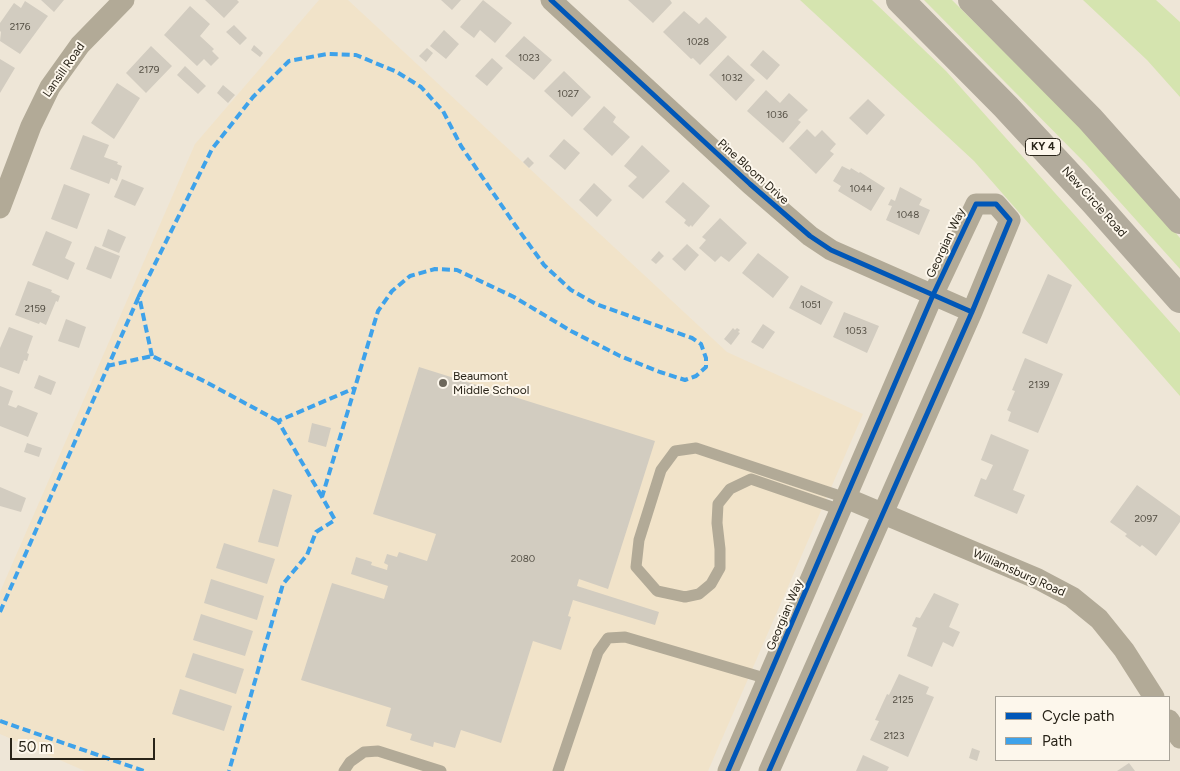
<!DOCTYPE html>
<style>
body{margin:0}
#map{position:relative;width:1180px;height:771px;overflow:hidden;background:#eee6d7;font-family:Figtree,sans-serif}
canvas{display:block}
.legend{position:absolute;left:995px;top:696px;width:175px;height:65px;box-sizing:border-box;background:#fdf7ec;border:1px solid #a8a398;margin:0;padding:6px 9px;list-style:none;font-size:15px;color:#292419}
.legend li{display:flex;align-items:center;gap:10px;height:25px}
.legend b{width:25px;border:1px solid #a8a398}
.scale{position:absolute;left:10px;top:738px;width:145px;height:22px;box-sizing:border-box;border:2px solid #292419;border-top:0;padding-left:6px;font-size:15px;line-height:18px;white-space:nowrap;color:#292419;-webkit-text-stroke:4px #fdf7ec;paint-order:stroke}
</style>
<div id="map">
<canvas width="1180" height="771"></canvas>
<ul class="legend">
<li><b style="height:6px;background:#0057b8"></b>Cycle path</li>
<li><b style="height:6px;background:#3ea2ea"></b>Path</li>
</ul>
<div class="scale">50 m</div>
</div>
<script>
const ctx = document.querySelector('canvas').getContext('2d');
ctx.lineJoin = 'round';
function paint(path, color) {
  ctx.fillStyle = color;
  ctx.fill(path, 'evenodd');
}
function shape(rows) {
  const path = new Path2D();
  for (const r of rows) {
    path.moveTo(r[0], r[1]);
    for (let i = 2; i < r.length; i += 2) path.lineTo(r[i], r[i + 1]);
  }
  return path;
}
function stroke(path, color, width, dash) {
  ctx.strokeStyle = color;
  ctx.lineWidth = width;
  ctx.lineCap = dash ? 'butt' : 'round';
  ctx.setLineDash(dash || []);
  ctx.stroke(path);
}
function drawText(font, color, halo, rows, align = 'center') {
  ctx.font = font + ' Figtree,sans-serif';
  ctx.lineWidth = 4;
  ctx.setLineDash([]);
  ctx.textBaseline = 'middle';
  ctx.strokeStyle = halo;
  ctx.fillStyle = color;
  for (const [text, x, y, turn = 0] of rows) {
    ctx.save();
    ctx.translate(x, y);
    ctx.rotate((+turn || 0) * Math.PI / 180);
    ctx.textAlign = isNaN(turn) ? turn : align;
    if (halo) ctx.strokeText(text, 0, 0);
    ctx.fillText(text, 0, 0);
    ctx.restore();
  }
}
paint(shape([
 [319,0,348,0,727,352,863,414,708,771,85,771,0,734,0,592,48,482,195,144]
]), '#f1e3c9');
paint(shape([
 [800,0,872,0,946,71,1180,333,1180,396,974,161],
 [924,0,952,0,1111,158,1180,238,1180,269,1085,163],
 [1083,0,1156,0,1180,22,1180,97,1147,60]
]), '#d5e4af');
paint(shape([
 [41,0,64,0,54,12],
 [205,0,237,0,239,2,224,18],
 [441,0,461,0,452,10],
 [483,0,512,23,495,43,480,30,474,38,460,27],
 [628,0,670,0,672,3,653,23],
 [25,1,48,16,20,54,0,41,1,32,0,31,0,23,14,3,21,8],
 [190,6,210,24,200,36,214,49,212,51,219,58,211,66,204,59,197,66,164,35],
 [684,11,699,24,706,17,727,37,700,65,693,58,691,59,663,32],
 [234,25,247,38,240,45,226,32],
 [444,30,459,44,446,59,430,46],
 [524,36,552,60,534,80,505,56],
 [254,45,263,53,260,57,251,50],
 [151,46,172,66,146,93,126,73],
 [427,48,433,53,426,62,419,56],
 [763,50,780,65,767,80,750,65],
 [728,55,755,80,736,101,709,75],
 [492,58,503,68,487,86,475,76],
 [0,59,15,68,0,93],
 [185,66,206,86,198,94,177,75],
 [564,71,591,97,572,117,544,91],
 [117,83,140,98,114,139,91,123],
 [223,85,235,95,228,103,217,93],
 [766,90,780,103,789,93,808,110,798,120,801,122,783,143,747,111],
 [868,99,885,115,867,135,849,118],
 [604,106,616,117,613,122,630,137,612,156,583,129],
 [807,129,815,137,822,130,836,144,830,151,834,154,816,174,789,148],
 [83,135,109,145,104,157,118,162,117,164,122,166,117,181,111,178,109,184,70,169],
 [564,139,580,153,565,170,549,156],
 [642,145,670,171,643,199,628,186,637,177,624,166],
 [528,157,534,163,529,168,523,162],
 [842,166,850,170,851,168,859,173,860,172,885,188,871,211,838,191,841,186,833,181],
 [122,179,144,188,135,206,114,197],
 [683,182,710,206,692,227,691,225,689,227,684,223,686,220,665,202],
 [594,183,612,200,597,217,579,200],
 [64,184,90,194,77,229,51,219],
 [900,187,922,199,919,205,930,210,919,235,886,220,892,206,888,205,891,199,895,201],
 [720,218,747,243,729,262,721,256,715,262,699,248,706,240,702,237],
 [108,229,126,237,119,253,102,246],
 [46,231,72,242,65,258,75,263,68,280,32,265],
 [687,244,699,255,685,271,672,259],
 [95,246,120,256,111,279,86,269],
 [659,251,664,256,656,264,651,260],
 [758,253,789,277,773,298,742,273],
 [1048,274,1072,285,1047,344,1022,333],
 [28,281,52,290,51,292,60,296,58,302,56,301,46,325,40,322,39,324,15,315],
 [801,285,833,302,821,325,789,308],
 [844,312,879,326,867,353,833,337],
 [66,319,86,327,79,348,58,341],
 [763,324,775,332,763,349,751,342],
 [9,327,33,336,27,353,29,354,27,361,24,360,19,374,0,367,0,348],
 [733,328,735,330,737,328,740,330,738,332,740,333,731,345,724,339],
 [1025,358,1063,374,1038,433,1008,421,1011,412,1007,410,1015,391,1012,390],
 [419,367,655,441,608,589,579,579,577,586,659,612,655,625,573,600,568,616,571,617,561,650,533,641,501,743,461,730,455,748,434,742,433,747,410,740,412,734,386,726,391,708,301,680,332,583,384,599,388,586,351,574,356,557,372,562,371,565,387,570,388,565,384,563,387,554,397,557,399,552,427,561,436,534,373,514],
 [39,375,56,382,51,395,34,388],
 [0,386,13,391,8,405,16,408,18,405,38,413,28,437,0,426],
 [312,423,331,428,326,447,308,442],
 [991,434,1029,450,1013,490,1025,495,1017,514,974,496,981,478,986,480,993,465,981,460],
 [27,443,42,448,39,457,24,452],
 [1137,485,1180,516,1180,522,1156,556,1142,545,1140,547,1125,536,1127,534,1110,522],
 [0,487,26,498,21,512,0,506],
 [273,489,292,495,278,547,258,542],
 [224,543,275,559,267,584,216,568],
 [211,579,264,596,257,620,204,603],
 [934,593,959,604,949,627,960,632,953,647,943,642,932,667,907,656,917,628,912,626,916,617,920,618],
 [201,614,253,631,245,656,193,640],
 [193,653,244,669,236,694,185,677],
 [899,674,929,687,926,694,934,697,908,757,870,740,879,721,875,720,887,694,889,695],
 [180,689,232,706,224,731,172,714],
 [972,748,980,751,977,761,969,758],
 [863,755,889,767,887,771,856,771],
 [1129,763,1135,771,1117,771]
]), '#d2ccc0');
stroke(shape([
 [841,510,751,479,730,489,718,504,717,523,720,549,720,568,711,584,699,594,685,597,657,591,636,567,639,540,661,470,675,451,696,448,846,498],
 [344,771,350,762,364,752,378,751,441,771],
 [558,771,598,652,608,638,625,637,768,679]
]), '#b2aa97', 11);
stroke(shape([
 [551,0,750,184,810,236,831,250,972,312],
 [0,208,31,126,50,87,80,45,124,0],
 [846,498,1038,579,1072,597,1099,619,1124,650,1154,697],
 [1169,720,1180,738],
 [728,771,933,295,976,204,996,204,1010,220,972,312,769,771]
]), '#b2aa97', 21);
stroke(shape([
 [900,0,1006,107,1094,202,1180,299],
 [972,0,1090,119,1180,220]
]), '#b2ab9c', 28);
stroke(shape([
 [152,356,139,296,212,149,253,97,289,61,327,54,356,55,397,72,421,87,443,111,461,146,515,225,544,265,571,290,596,304,692,338,701,344,706,358,706,367,696,376,685,380,660,372,620,356,571,331,514,297,457,270,435,269,410,276,392,291,378,311,322,497,335,520,316,532,307,555,283,584,229,771],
 [107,366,152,356,206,382,278,421],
 [322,497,278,421,355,388],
 [0,612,139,296],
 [0,721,144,771]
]), '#3ea2ea', 4, [8, 4]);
stroke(shape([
 [551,0,750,184,810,236,831,250,972,312],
 [728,771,933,295,976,204,996,204,1010,220,972,312,769,771]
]), '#0057b8', 5);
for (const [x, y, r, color] of [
 [443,383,5,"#6e685c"]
]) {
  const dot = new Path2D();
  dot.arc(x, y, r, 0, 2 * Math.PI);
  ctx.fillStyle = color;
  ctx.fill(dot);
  stroke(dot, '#fdf7ec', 2);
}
drawText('10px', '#534e43', null, [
 ["2176",20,27],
 ["1028",698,42],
 ["1023",529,58],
 ["2179",149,70],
 ["1032",732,78],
 ["1027",568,94],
 ["1036",777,115],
 ["1044",861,189],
 ["1048",908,215],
 ["1051",811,305],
 ["2159",35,309],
 ["1053",856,331],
 ["2139",1039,385],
 ["2097",1146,519],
 ["2080",523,559],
 ["2125",903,700],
 ["2123",894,736]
]);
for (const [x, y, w] of [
 [1043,147,35]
]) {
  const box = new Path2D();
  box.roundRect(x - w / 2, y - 8.5, w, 17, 4);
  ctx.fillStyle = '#fdf7ec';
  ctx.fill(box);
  stroke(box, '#292419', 1);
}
drawText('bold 11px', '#292419', null, [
 ["KY 4",1043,147]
]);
drawText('12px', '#292419', '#fdf7ec', [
 ["Lansill Road",64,70,-55],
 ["Pine Bloom Drive",753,172,42],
 ["New Circle Road",1094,202,48],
 ["Georgian Way",946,243,-65],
 ["Williamsburg Road",1019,573,24],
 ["Georgian Way",785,615,-67]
]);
drawText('12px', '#292419', '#fdf7ec', [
 ["Beaumont",453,376],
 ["Middle School",453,390]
], 'left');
</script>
